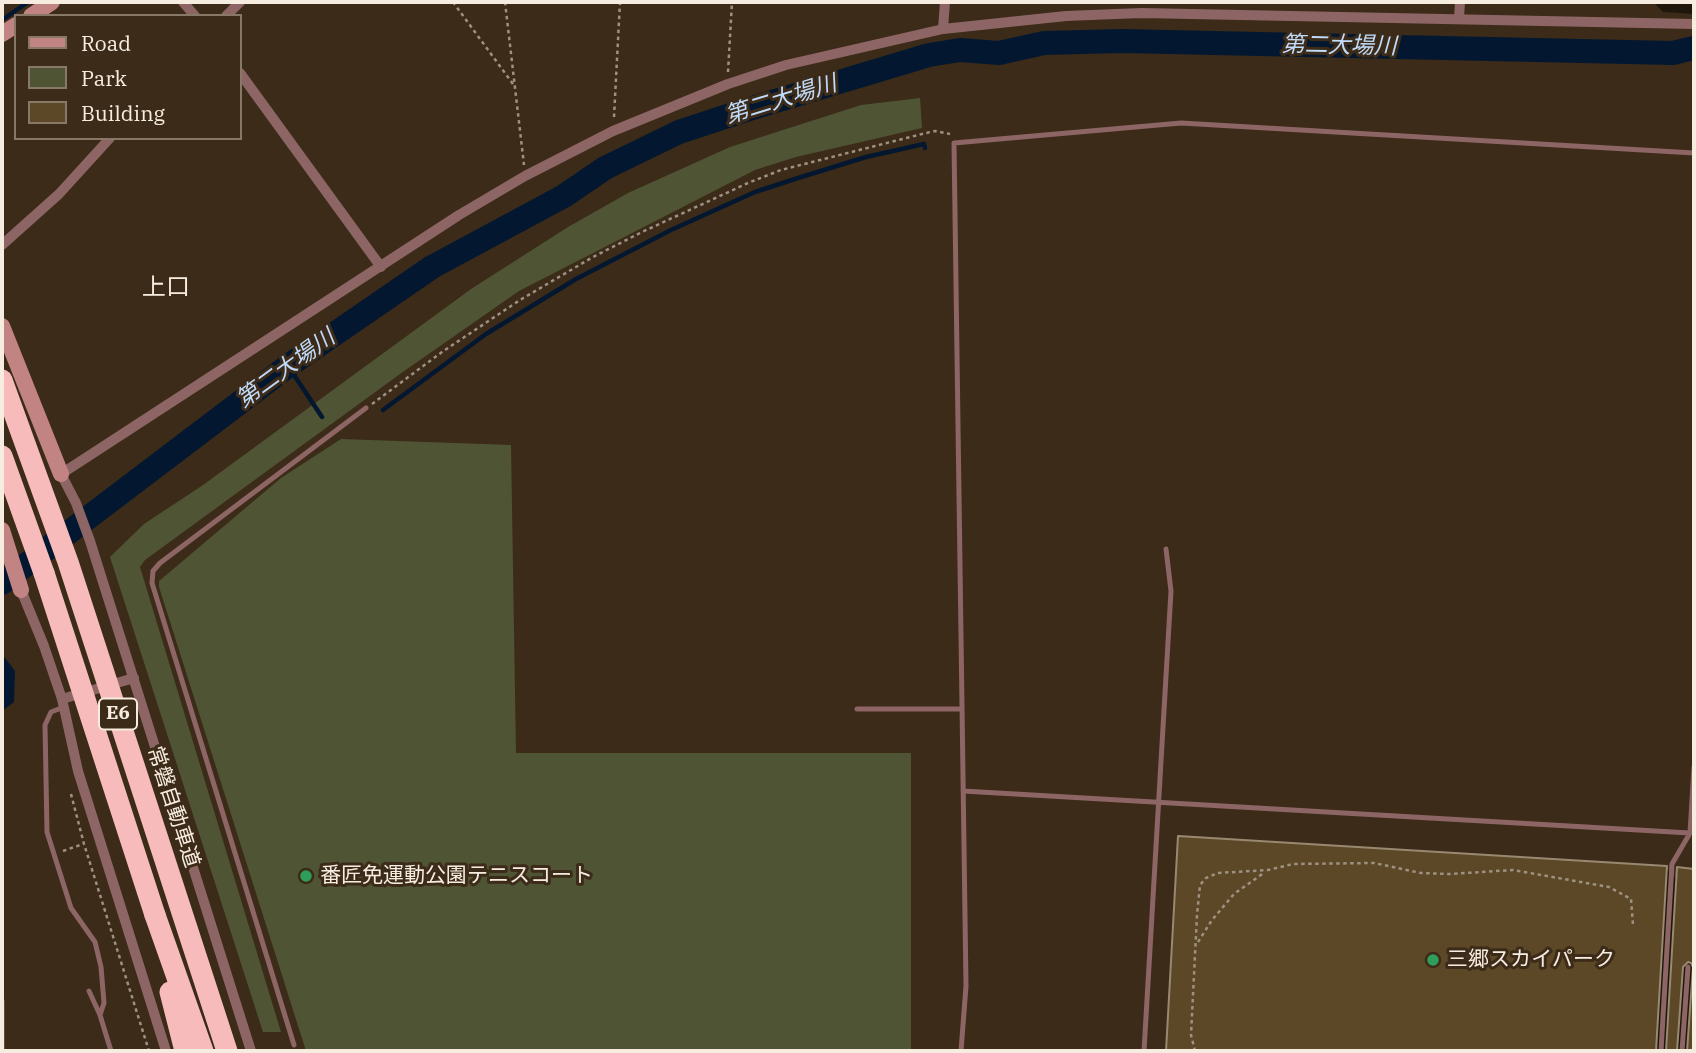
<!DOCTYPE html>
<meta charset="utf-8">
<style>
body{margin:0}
#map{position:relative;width:1696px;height:1053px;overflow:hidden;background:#3c2b18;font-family:"IBM Plex Serif",serif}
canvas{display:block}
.frame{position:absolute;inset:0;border:4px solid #f7ece0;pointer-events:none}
.legend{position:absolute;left:14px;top:14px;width:228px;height:126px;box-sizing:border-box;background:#3c2b18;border:2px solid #877868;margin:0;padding:9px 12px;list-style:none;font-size:21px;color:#f7ece0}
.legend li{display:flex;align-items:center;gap:14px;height:35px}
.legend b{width:35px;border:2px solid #877868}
</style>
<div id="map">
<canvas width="1696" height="1053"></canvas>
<div class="frame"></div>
<ul class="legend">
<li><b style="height:9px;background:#c28383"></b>Road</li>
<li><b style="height:19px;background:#4e5434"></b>Park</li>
<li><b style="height:19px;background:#5c4827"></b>Building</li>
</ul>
</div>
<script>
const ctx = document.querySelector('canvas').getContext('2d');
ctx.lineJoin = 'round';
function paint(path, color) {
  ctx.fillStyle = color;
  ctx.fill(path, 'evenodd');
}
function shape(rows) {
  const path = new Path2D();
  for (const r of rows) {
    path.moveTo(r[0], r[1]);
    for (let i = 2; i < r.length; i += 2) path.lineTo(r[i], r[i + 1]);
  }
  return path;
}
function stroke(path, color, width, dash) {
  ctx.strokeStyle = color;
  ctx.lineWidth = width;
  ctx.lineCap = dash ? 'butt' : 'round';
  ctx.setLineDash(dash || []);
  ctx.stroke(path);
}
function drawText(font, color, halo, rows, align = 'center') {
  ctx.font = font + ' "IBM Plex Serif","Noto Sans JP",serif';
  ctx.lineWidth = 6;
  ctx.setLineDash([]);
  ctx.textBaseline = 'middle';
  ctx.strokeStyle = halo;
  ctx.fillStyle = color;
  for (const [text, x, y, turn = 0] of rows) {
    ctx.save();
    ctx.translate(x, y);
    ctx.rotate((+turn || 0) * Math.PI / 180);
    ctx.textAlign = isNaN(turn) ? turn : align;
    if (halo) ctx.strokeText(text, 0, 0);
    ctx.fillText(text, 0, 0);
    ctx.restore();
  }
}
paint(shape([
 [920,98,922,128,796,157,755,170,519,291,400,374,145,560,140,567,281,1032,263,1032,110,557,144,524,203,485,471,289,568,227,628,193,730,147,861,105],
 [341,439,511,445,516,753,911,753,911,1051,306,1051,159,587,159,581,281,478]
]), '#4e5434');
paint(shape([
 [2,654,15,671,14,702,2,711]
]), '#031830');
paint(shape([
 [1653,2,1694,2,1694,14,1663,12],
 [1180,838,1666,868,1678,880,1679,869,1694,871,1694,1051,1168,1051]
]), '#0007');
stroke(shape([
 [2,20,28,2],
 [288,366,322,417],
 [383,410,486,334,576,279,671,230,755,192,798,178,866,157,924,144,925,148]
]), '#031830', 4.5);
stroke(shape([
 [2,583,288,366,432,267,564,196,605,168,679,132,749,109,929,55,960,50,999,53,1044,43,1122,41,1673,53,1694,48]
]), '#031830', 24);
const building = shape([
 [1178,836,1667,866,1656,1051,1166,1051,1178,836],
 [1677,867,1694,869,1694,1051,1687,1051,1693,967,1691,963,1688,962,1683,967,1677,1051,1666,1051,1677,867]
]);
paint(building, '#5c4827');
stroke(building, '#998971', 2);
stroke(shape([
 [453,2,513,84],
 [505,2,524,165],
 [728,72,732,2],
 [614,117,620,2],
 [372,404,442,352,520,300,593,257,642,232,748,183,781,170,926,133,935,131,950,134],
 [71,794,84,844,149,1051],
 [63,851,83,844],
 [1198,942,1212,920,1234,894,1265,872],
 [1195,1051,1191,1035,1197,915,1200,885,1206,878,1218,873,1268,870,1293,864,1374,863,1421,873,1450,874,1513,870,1609,887,1631,899,1633,925]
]), '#9f9182', 2.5, [3.5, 3.5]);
stroke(shape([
 [64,707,51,712,45,725,47,832,71,908,95,942,101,967,104,1003,100,1015,111,1051],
 [857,709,962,709],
 [963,791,1690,833,1694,767],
 [89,991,100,1015],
 [2,1001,2,1051],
 [294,1045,152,583,153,571,160,563,366,408],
 [961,1051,966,986,954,143,1181,123,1694,153],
 [1144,1051,1171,591,1166,549],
 [1661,1051,1672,864,1690,833],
 [1682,1051,1688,967]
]), '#8d6565', 5);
stroke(shape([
 [183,2,195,16],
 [226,16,240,2],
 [1459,18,1460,2],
 [943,29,945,2],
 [240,73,381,267],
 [2,245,59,194,110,138],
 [21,590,44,646,62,699,78,771,166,1051],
 [62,699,134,678],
 [251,1051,90,541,76,503,61,474,459,215,525,176,613,131,728,84,786,65,943,29,1066,16,1141,13,1694,24]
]), '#8d6565', 10);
stroke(shape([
 [31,16,52,2],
 [2,34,16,25],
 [2,326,61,474],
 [2,530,21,590]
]), '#c28383', 16);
stroke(shape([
 [2,456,44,573],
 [155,915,203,1051],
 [170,992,185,1051]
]), '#f7bbbb', 21);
stroke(shape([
 [2,380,68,562,227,1051],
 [44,573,155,915]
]), '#f7bbbb', 21);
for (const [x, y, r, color] of [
 [306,876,7,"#2e9e5b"],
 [1433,960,7,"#2e9e5b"]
]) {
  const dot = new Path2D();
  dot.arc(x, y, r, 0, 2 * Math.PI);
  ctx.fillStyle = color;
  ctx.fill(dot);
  stroke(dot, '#3c2b18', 2.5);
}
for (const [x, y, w] of [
 [118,714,38]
]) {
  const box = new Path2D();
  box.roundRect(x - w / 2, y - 15.5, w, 31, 5);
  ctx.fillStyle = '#3c2b18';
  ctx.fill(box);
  stroke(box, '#f7ece0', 2);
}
drawText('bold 19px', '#f7ece0', null, [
 ["E6",118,714]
]);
drawText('21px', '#f7ece0', '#3c2b18', [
 ["常磐自動車道",173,807,72]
]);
drawText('21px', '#f7ece0', '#3c2b18', [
 ["番匠免運動公園テニスコート",320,876],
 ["三郷スカイパーク",1447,960]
], 'left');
drawText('italic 23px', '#c1dbfa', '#3c2b18', [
 ["第二大場川",1339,46,1],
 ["第二大場川",781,100,-17],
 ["第二大場川",286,369,-36]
]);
drawText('24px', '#f7ece0', '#3c2b18', [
 ["上口",166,288]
]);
</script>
